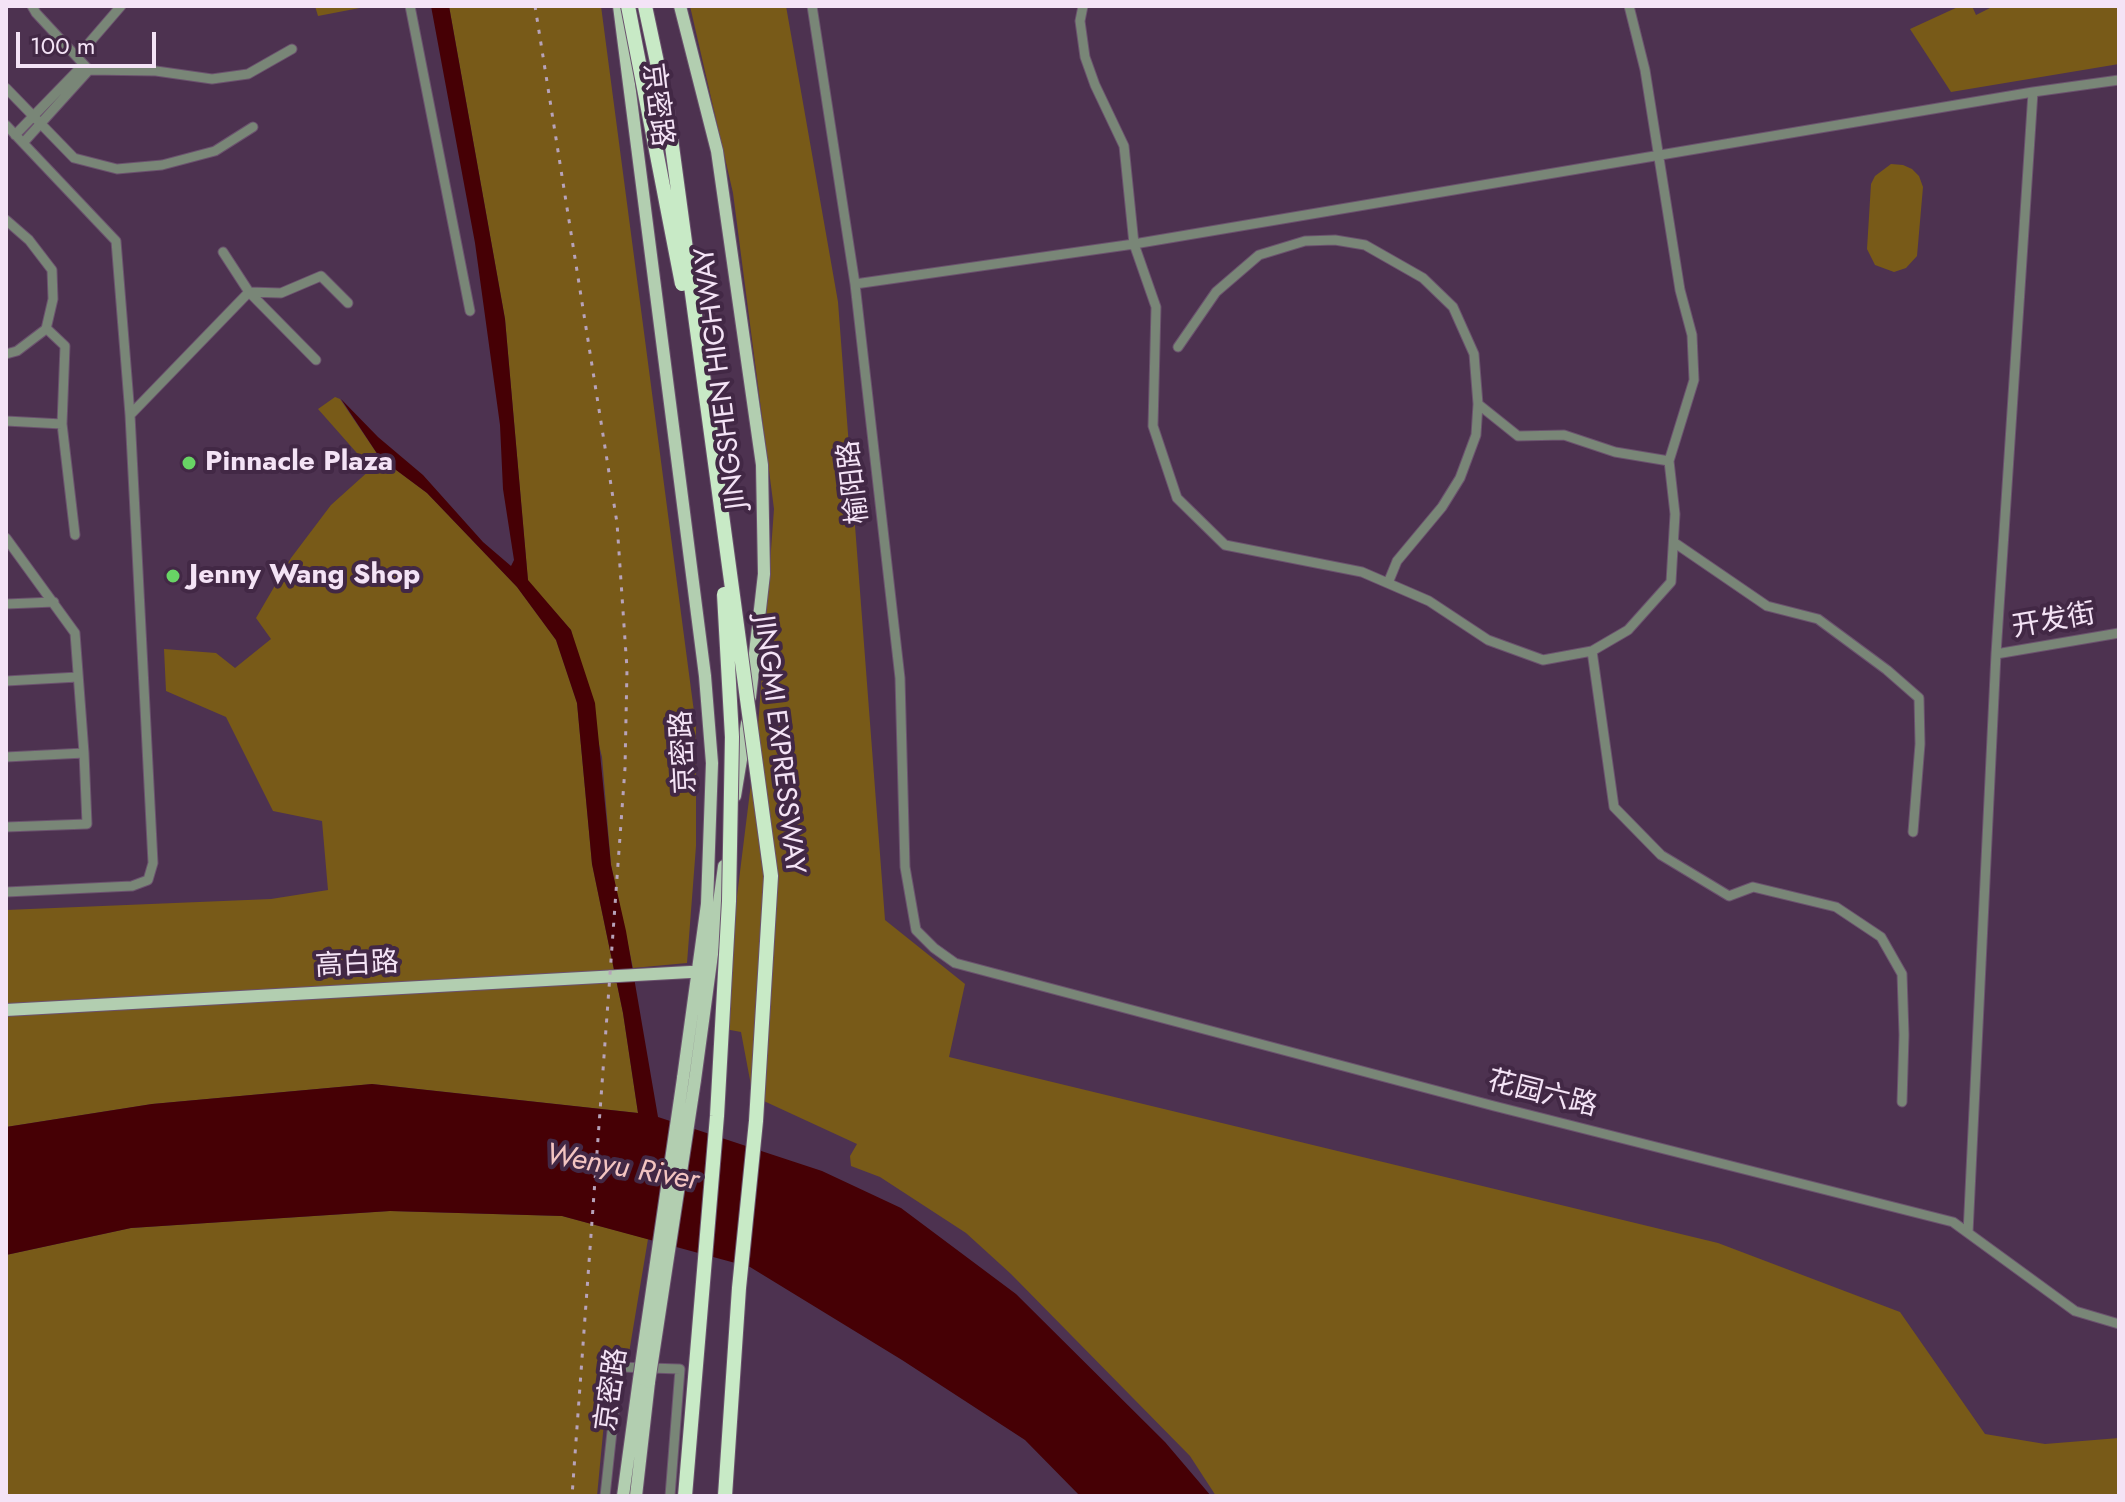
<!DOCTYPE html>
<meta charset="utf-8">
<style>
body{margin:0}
#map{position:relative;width:2125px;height:1502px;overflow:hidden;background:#4d3250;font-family:Jost,sans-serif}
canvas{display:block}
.frame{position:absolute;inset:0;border:8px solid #f4e3f6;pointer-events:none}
.scale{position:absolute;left:16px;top:32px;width:140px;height:36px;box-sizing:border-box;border:4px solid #f4e3f6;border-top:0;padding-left:10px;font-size:24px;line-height:28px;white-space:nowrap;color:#f4e3f6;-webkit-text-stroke:6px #422845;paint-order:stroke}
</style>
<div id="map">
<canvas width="2125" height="1502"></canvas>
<div class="frame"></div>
<div class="scale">100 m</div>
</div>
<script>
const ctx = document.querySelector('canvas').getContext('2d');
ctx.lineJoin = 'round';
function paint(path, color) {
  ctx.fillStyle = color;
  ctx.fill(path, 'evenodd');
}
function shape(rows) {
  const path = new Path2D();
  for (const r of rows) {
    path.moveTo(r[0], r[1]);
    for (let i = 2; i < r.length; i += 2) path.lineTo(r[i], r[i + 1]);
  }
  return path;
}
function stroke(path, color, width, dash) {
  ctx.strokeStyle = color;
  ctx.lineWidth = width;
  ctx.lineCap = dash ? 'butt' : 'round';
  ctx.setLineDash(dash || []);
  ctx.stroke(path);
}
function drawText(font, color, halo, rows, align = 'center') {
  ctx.font = font + ' Jost,"Noto Sans SC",sans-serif';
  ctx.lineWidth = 8;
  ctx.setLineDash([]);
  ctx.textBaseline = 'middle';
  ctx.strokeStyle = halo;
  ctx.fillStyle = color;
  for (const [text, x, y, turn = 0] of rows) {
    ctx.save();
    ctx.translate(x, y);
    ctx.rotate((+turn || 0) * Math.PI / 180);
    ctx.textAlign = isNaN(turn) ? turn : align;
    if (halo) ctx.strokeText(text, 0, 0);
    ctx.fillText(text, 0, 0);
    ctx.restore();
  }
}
paint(shape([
 [315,6,370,6,318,16],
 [449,6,601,6,696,727,696,846,687,963,633,968,611,865,602,757,571,630,528,581,505,319],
 [690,6,786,6,838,302,885,920,965,984,949,1057,1718,1243,1900,1312,1985,1434,2045,1444,2119,1438,2119,1496,1216,1496,1190,1456,1011,1274,966,1233,880,1177,851,1166,850,1156,857,1144,753,1096,741,1032,725,1029,736,904,758,727,774,509,733,193],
 [1960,6,1972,6,1976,15,1994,6,2119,6,2119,64,1951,92,1910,29],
 [1891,164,1903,165,1912,169,1919,176,1923,187,1917,256,1906,268,1894,272,1875,265,1867,249,1871,184,1875,176],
 [335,397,340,399,380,458,427,493,517,587,556,640,577,703,592,864,623,1013,638,1113,372,1084,152,1104,6,1127,6,910,271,899,328,890,322,821,273,811,226,717,166,691,164,649,216,653,235,668,271,639,256,618,291,558,331,505,371,469,318,409],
 [390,1211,562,1216,648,1239,628,1359,610,1360,597,1496,6,1496,6,1255,131,1228]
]), '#785a18');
paint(shape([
 [431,6,449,6,505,319,528,580,571,630,595,703,611,865,626,931,658,1117,822,1171,901,1208,1016,1294,1165,1442,1211,1496,1080,1496,1025,1440,902,1360,750,1267,562,1216,390,1211,131,1228,6,1255,6,1127,152,1104,372,1084,638,1113,623,1013,592,864,577,703,556,640,517,587,427,493,380,458,341,399,378,437,423,475,483,542,511,566,514,560,503,489,500,425,475,243]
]), '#460005');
const minor = shape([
 [32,6,36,13,89,70,156,71,212,79,248,74,292,49],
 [410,6,470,311],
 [812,6,855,284,900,678,905,867,916,930,934,948,955,963,1494,1106,1953,1222,2075,1311,2119,1324],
 [1083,6,1080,21,1085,57,1095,85,1124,146,1134,244,1156,307,1153,426,1177,498,1225,545,1362,572,1429,601,1488,640,1543,660,1592,651,1628,630,1671,582,1675,514,1669,461,1694,380,1692,335,1680,290,1645,70,1629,6],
 [77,57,121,6],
 [6,88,74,158,117,169,162,165,215,151,253,127],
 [6,125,116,241,130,415,153,863,148,880,132,886,6,892],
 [15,135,83,65],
 [23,143,89,70],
 [6,220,29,240,52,270,53,299,46,329,17,351,6,354],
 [223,252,249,292,316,360],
 [855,284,1134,244,2033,92,2119,80],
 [46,328,65,346,62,424,75,535],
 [1178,347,1216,292,1259,255,1305,241,1335,240,1365,245,1423,278,1453,307,1474,354,1478,404,1518,436,1564,435,1615,452,1669,461],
 [130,415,249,292,281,293,321,276,348,303],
 [6,421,62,424],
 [6,538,75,633,84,753,87,824,6,827],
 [1675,543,1767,606,1818,619,1887,670,1919,698,1920,744,1913,832],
 [1388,583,1397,561,1442,507,1460,478,1476,435,1478,404],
 [6,604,54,602],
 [1592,651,1614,807,1661,855,1729,896,1753,887,1836,907,1881,937,1902,974,1904,1035,1902,1102],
 [1996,654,2119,633],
 [6,681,78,677],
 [6,757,84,753],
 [1968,1233,1996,654,2033,92],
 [605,1496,619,1367,680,1369,670,1496]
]);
const major = shape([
 [619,6,705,676,712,763,707,904,683,1078],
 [680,6,717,151,762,465,764,574,750,697],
 [735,796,747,723],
 [6,1010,708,971],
 [695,1080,724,866],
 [623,1496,639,1379],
 [636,1496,649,1382]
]);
stroke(minor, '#6b526e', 11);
stroke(major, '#6b526e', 14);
stroke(minor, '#798677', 9);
stroke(major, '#b2ceb0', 12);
stroke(shape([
 [535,6,617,523,627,669,625,768,572,1496]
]), '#b7a3ba', 3, [4, 8]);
const majorBridge = shape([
 [639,1379,683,1078],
 [649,1382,695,1080]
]);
const highwayBridge = shape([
 [628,6,682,284],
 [645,6,667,109,771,876,756,1121,739,1288,725,1496],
 [685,1496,717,1116,729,901,732,737,724,594]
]);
stroke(majorBridge, '#6b526e', 14, []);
stroke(highwayBridge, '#6b526e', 16, []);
stroke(majorBridge, '#b2ceb0', 12);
stroke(highwayBridge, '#c8eac6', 14);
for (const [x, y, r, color] of [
 [189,463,8,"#68d465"],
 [173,576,8,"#68d465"]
]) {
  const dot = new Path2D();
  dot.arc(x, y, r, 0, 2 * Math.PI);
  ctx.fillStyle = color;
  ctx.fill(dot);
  stroke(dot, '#422845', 3);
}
drawText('28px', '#f4e3f6', '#422845', [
 ["京密路",656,105,83],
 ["JINGSHEN HIGHWAY",722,378,-97],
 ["榆阳路",855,482,-97],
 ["开发街",2054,622,-10],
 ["JINGMI EXPRESSWAY",778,745,83],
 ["京密路",685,752,-93],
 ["高白路",357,966,-3],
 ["花园六路",1542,1095,14],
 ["京密路",613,1390,-82]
]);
drawText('bold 28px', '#f4e3f6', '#422845', [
 ["Pinnacle Plaza",205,463],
 ["Jenny Wang Shop",189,576]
], 'left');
drawText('italic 30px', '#f3c4c1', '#422845', [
 ["Wenyu River",622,1169,10]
]);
</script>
